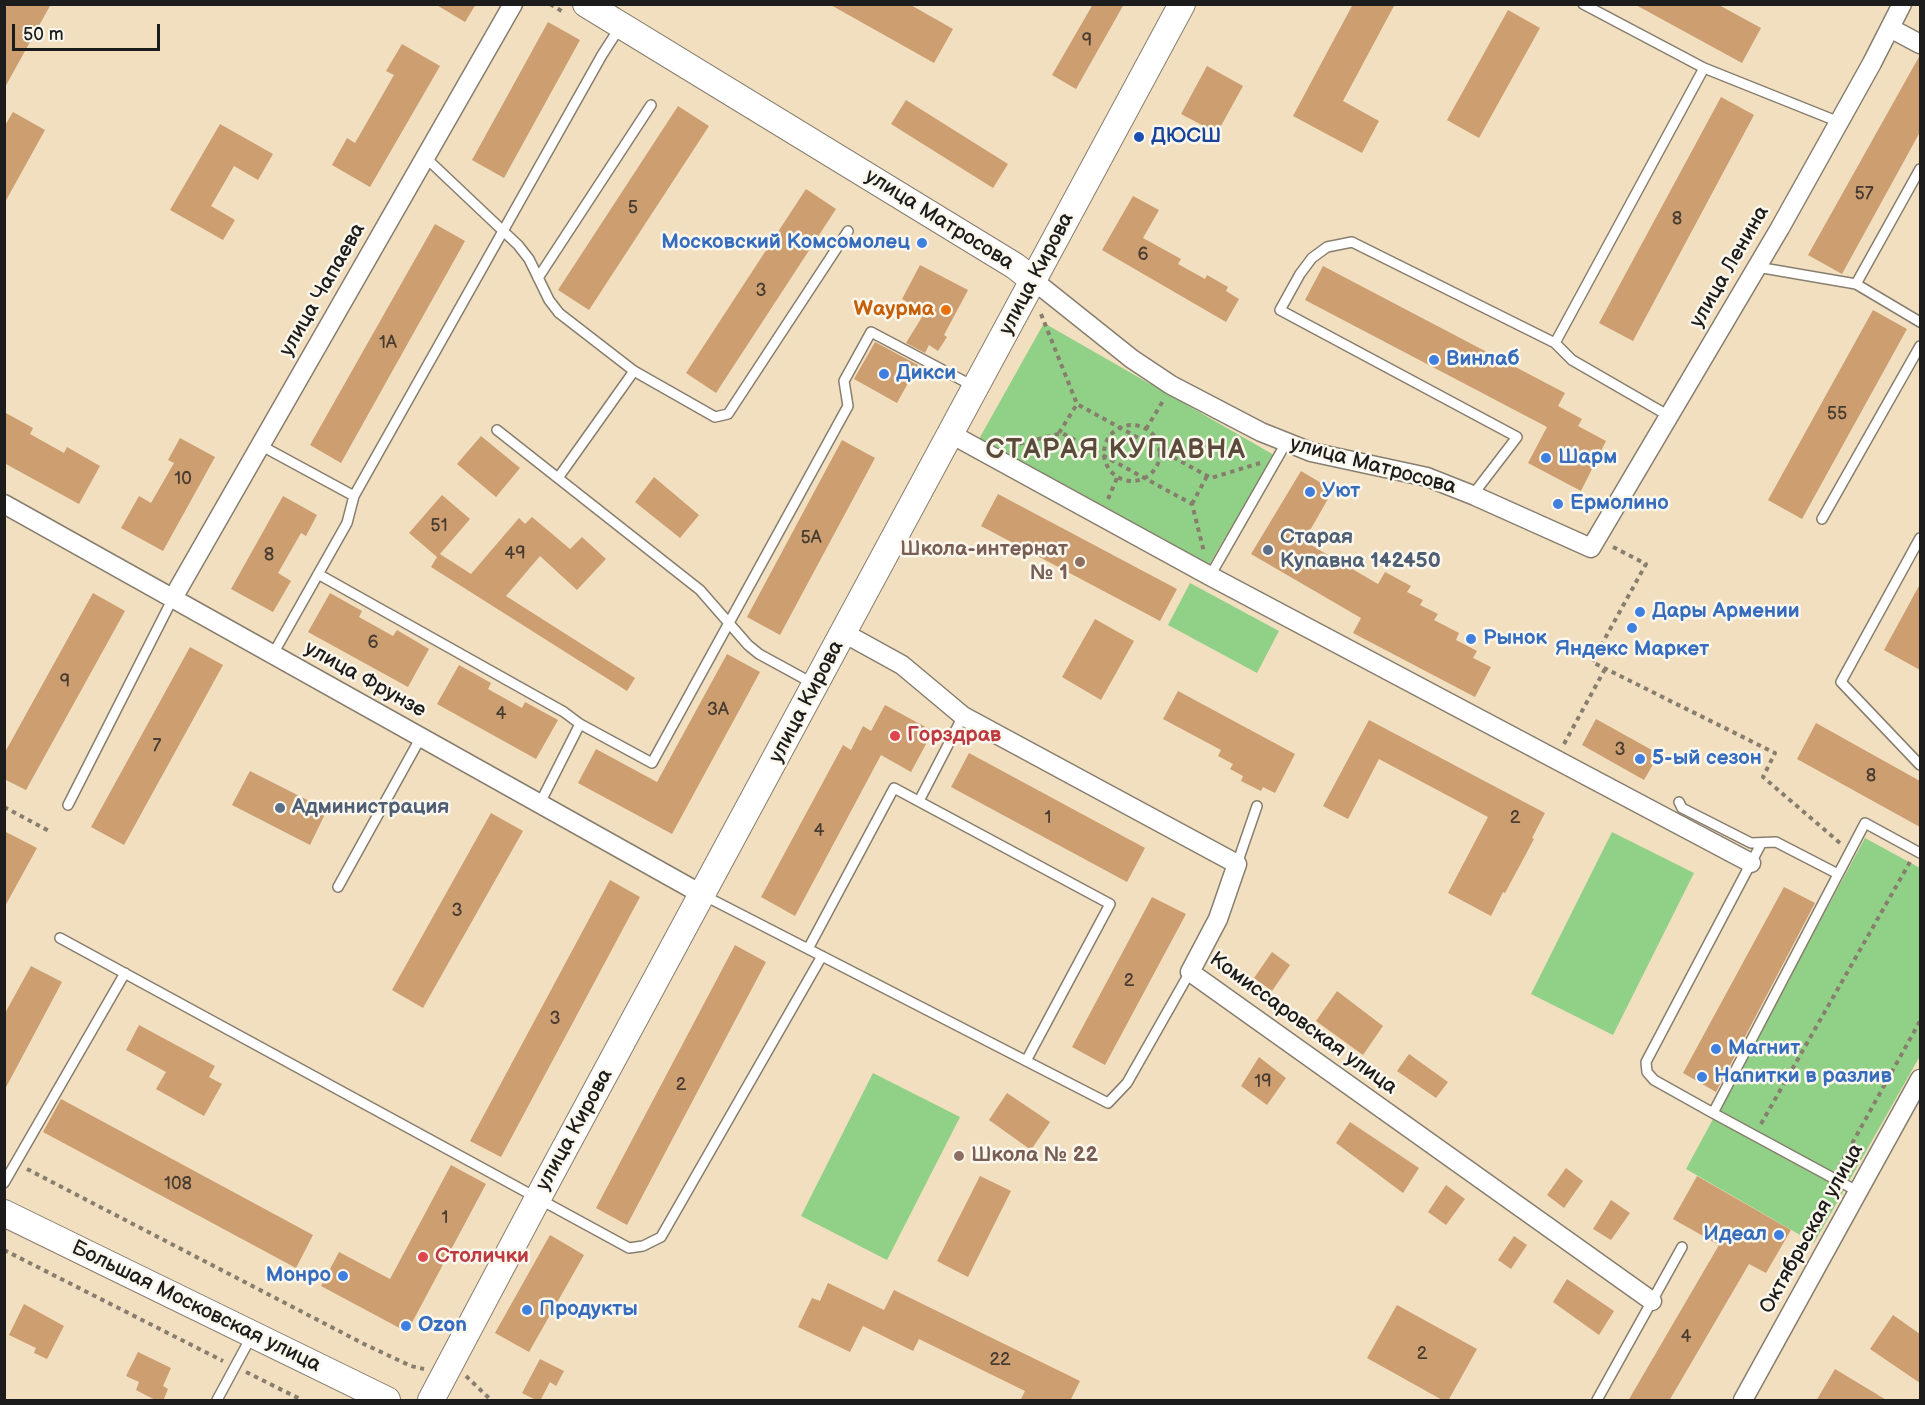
<!DOCTYPE html>
<meta charset="utf-8">
<style>
body{margin:0}
#map{position:relative;width:1925px;height:1405px;overflow:hidden;background:#f2dfc0;font-family:"Balsamiq Sans",sans-serif}
canvas{display:block}
.frame{position:absolute;inset:0;border:6px solid #1c1c1c;pointer-events:none}
.scale{position:absolute;left:12px;top:24px;width:148px;height:27px;box-sizing:border-box;border:3px solid #1c1c1c;border-top:0;padding-left:8px;font-size:18px;line-height:21px;white-space:nowrap;color:#1c1c1c;-webkit-text-stroke:4px #fbf7ec;paint-order:stroke}
</style>
<div id="map">
<canvas width="1925" height="1405"></canvas>
<div class="frame"></div>
<div class="scale">50 m</div>
</div>
<script>
const ctx = document.querySelector('canvas').getContext('2d');
ctx.lineJoin = 'round';
function paint(path, color) {
  ctx.fillStyle = color;
  ctx.fill(path, 'evenodd');
}
function shape(rows) {
  const path = new Path2D();
  for (const r of rows) {
    if (r.length === 3) {
      path.moveTo(r[0] + r[2], r[1]);
      path.arc(r[0], r[1], r[2], 0, 2 * Math.PI);
      continue;
    }
    path.moveTo(r[0], r[1]);
    for (let i = 2; i < r.length; i += 2) path.lineTo(r[i], r[i + 1]);
  }
  return path;
}
function stroke(path, color, width, dash) {
  ctx.strokeStyle = color;
  ctx.lineWidth = width;
  ctx.lineCap = dash ? 'butt' : 'round';
  ctx.setLineDash(dash || []);
  ctx.stroke(path);
}
function drawText(font, color, halo, rows, align = 'center') {
  ctx.font = font + ' "Balsamiq Sans",sans-serif';
  ctx.lineWidth = 5;
  ctx.setLineDash([]);
  ctx.textBaseline = 'middle';
  ctx.strokeStyle = halo;
  ctx.fillStyle = color;
  for (const [text, x, y, turn = 0] of rows) {
    ctx.save();
    ctx.translate(x, y);
    ctx.rotate((+turn || 0) * Math.PI / 180);
    ctx.textAlign = isNaN(turn) ? turn : align;
    if (halo) ctx.strokeText(text, 0, 0);
    ctx.fillText(text, 0, 0);
    ctx.restore();
  }
}
paint(shape([
 [1044,323,1274,455,1209,565,979,439],
 [1190,583,1279,631,1257,673,1168,625],
 [1612,832,1694,873,1613,1035,1531,994],
 [1865,838,1920,868,1920,1056,1814,1243,1686,1169],
 [873,1073,960,1117,887,1260,801,1216]
]), '#91d187');
paint(shape([
 [8,4,51,4,4,89,4,11],
 [435,4,476,4,465,22],
 [829,4,909,4,953,29,934,63],
 [1093,4,1124,4,1076,89,1052,75],
 [1353,4,1395,4,1343,101,1379,121,1362,153,1293,116],
 [1634,4,1717,4,1761,28,1742,63],
 [1508,10,1540,28,1479,138,1447,120],
 [548,22,580,40,504,178,472,160],
 [402,44,440,66,370,187,332,165,347,138,355,143,394,75,386,71],
 [1920,55,1920,132,1842,274,1808,255],
 [1207,66,1243,86,1217,133,1181,114],
 [1721,97,1754,115,1633,341,1599,323],
 [906,100,1008,164,993,188,891,124],
 [678,106,709,126,589,310,558,290],
 [13,112,45,130,4,204,4,127],
 [220,124,273,154,258,180,234,166,211,206,235,220,223,240,170,210],
 [806,189,836,209,716,393,686,373],
 [1133,196,1159,210,1143,238,1181,259,1178,264,1205,279,1207,275,1228,287,1226,291,1239,299,1226,322,1102,250],
 [435,224,465,241,341,463,310,445],
 [920,265,968,290,944,335,947,337,938,351,929,345,925,353,906,343,925,312,902,299],
 [1323,266,1565,393,1558,406,1582,419,1578,426,1606,441,1581,491,1528,463,1547,427,1305,300],
 [1873,310,1907,329,1802,519,1768,500],
 [875,342,918,365,897,403,854,379],
 [4,412,33,428,30,434,64,453,67,447,100,466,79,504,4,463],
 [481,436,520,468,496,497,457,464],
 [180,438,215,457,163,551,121,528,139,496,151,503,174,463,168,460],
 [842,440,875,458,780,635,747,617],
 [1301,471,1333,490,1304,541,1378,584,1385,572,1411,586,1407,592,1423,600,1420,605,1438,614,1434,620,1459,633,1456,640,1477,651,1473,658,1491,667,1475,697,1353,633,1361,618,1251,554],
 [654,477,699,515,680,538,635,502],
 [998,494,1177,589,1160,621,981,526],
 [442,495,470,519,440,554,471,574,519,518,525,524,532,517,570,549,582,537,606,559,577,590,540,556,506,596,635,678,627,691,431,567,437,557,409,533],
 [283,496,317,515,306,536,301,533,278,573,291,581,273,612,231,589],
 [1920,584,1920,670,1884,650],
 [93,593,125,611,26,790,4,779,4,754],
 [330,593,362,611,359,617,393,636,397,630,429,649,408,687,308,632],
 [1095,619,1134,641,1101,700,1062,677],
 [190,647,223,665,124,845,91,827],
 [727,654,760,672,672,834,578,783,596,749,657,782],
 [459,665,491,683,488,689,522,708,525,702,558,720,536,759,437,704],
 [1178,691,1295,754,1275,793,1263,787,1261,791,1241,781,1243,776,1230,769,1233,764,1218,756,1221,750,1163,719],
 [885,705,933,731,911,772,881,755,795,916,761,897,843,745,851,750,863,726,871,731],
 [1596,719,1659,754,1644,780,1582,745],
 [1369,720,1545,813,1532,838,1534,839,1505,893,1503,892,1491,916,1448,893,1488,817,1379,759,1348,819,1323,806],
 [1816,723,1920,781,1920,827,1797,759],
 [969,753,1145,848,1127,882,951,787],
 [250,771,327,810,310,845,232,805],
 [491,813,523,831,423,1008,392,990],
 [4,831,37,848,4,908],
 [610,880,640,897,501,1157,470,1141],
 [1784,887,1815,903,1716,1092,1683,1073],
 [1152,897,1186,914,1105,1065,1072,1047],
 [735,945,766,962,627,1225,596,1208],
 [1272,952,1290,965,1272,991,1254,978],
 [31,966,62,982,4,1091,4,1015],
 [1337,991,1383,1026,1363,1055,1316,1021],
 [139,1025,215,1066,209,1077,222,1084,204,1116,156,1089,166,1072,126,1050],
 [1409,1054,1448,1082,1436,1098,1397,1071],
 [1259,1057,1286,1078,1267,1105,1241,1086],
 [1007,1093,1050,1122,1031,1150,989,1120],
 [61,1099,313,1235,296,1268,43,1132],
 [1350,1122,1419,1168,1403,1193,1336,1143],
 [451,1165,486,1184,407,1332,321,1286,339,1252,390,1279],
 [1566,1168,1583,1181,1564,1208,1547,1195],
 [980,1176,1011,1191,968,1277,937,1261],
 [1697,1176,1791,1230,1766,1273,1749,1264,1669,1401,1628,1401,1719,1245,1673,1219],
 [1446,1185,1465,1199,1446,1225,1428,1212],
 [1611,1200,1630,1213,1611,1240,1593,1229],
 [550,1235,584,1255,529,1352,495,1333],
 [1514,1236,1527,1245,1511,1269,1498,1260],
 [1567,1279,1614,1311,1599,1335,1553,1302],
 [828,1283,884,1310,894,1290,1080,1381,1070,1401,1020,1401,1025,1391,919,1339,913,1351,863,1326,850,1352,798,1327,812,1298,820,1301],
 [24,1304,64,1326,47,1359,34,1353,36,1348,9,1335],
 [1397,1305,1477,1349,1448,1401,1444,1401,1367,1358],
 [1893,1315,1920,1334,1920,1383,1870,1349],
 [138,1352,171,1368,163,1386,168,1389,163,1401,157,1401,136,1390,139,1382,126,1376],
 [540,1359,564,1371,556,1386,550,1382,540,1401,538,1401,522,1393],
 [1835,1369,1888,1401,1816,1401]
]), '#cc9e70');
const lane = shape([
 [1704,68,1839,122],
 [425,157,518,245,529,259,549,300,559,313,634,371,715,417,728,414,848,231],
 [1757,267,1856,284,1920,322],
 [538,278,651,105],
 [1856,284,1920,169],
 [1555,343,1704,68,1583,4],
 [497,430,700,590,748,645,759,654,814,684],
 [260,445,354,496],
 [558,478,634,371],
 [1478,488,1517,437,1280,310,1300,274,1312,258,1327,247,1352,242,1555,343,1572,360,1669,416],
 [1822,519,1920,346],
 [1920,538,1841,682,1920,765],
 [318,574,564,712,580,724,652,763,848,406,844,381,871,332,975,387],
 [1210,576,1286,443],
 [273,654,347,523,354,496,602,55,620,27],
 [919,801,963,716],
 [1679,802,1682,808,1751,843,1776,842,1838,874],
 [540,803,580,724],
 [68,805,173,598],
 [1237,864,1257,806],
 [338,887,421,737],
 [703,895,1108,1103,1127,1083,1190,972],
 [60,938,629,1248,643,1246,661,1237,822,956],
 [808,949,894,788,1110,904,1026,1061],
 [1713,1113,1654,1080,1647,1072,1646,1062,1761,844],
 [4,1183,125,973],
 [1857,1191,1713,1113,1865,823,1920,853],
 [217,1400,251,1337],
 [1597,1400,1682,1247]
]);
const street = shape([
 [1890,28,1920,44],
 [1033,280,1132,359,1171,385,1261,432,1311,452,1427,477,1475,496,1591,548,1780,228,1872,63,1902,4],
 [951,434,1210,576,1751,863],
 [4,504,703,895],
 [173,598,513,4],
 [844,633,902,665,963,716,1237,864,1218,919,1190,972,1652,1301],
 [1743,1400,1920,1079]
]);
const secondary = shape([
 [586,4,1015,266,1033,280],
 [4,1213,387,1400],
 [431,1400,538,1198,1182,4]
]);
stroke(lane, '#877e6e', 12);
stroke(street, '#877e6e', 21);
stroke(secondary, '#877e6e', 28);
stroke(shape([
 [550,4,565,13],
 [1041,314,1077,404,1211,478,1260,463],
 [1132,453,28],
 [1146,429,1163,401],
 [1059,433,1077,404],
 [1011,446,1062,433,1192,504,1204,552],
 [1108,499,1117,478],
 [1192,504,1207,476],
 [1613,547,1646,564,1592,662,1775,753,1763,777,1840,843],
 [1564,744,1605,669],
 [4,807,51,832],
 [1761,1124,1910,862],
 [1839,1167,1920,1021],
 [27,1169,364,1344,411,1366,424,1369],
 [4,1250,223,1361],
 [246,1372,302,1400],
 [466,1376,491,1400]
]), '#877e6e', 4, [4.5, 4.5]);
stroke(lane, '#fff', 9);
stroke(street, '#fff', 18);
stroke(secondary, '#fff', 26);
for (const [x, y, r, color] of [
 [1139,137,6,"#1a4fb4"],
 [922,243,6,"#3f7fe0"],
 [946,310,6,"#e8710a"],
 [1434,360,6,"#3f7fe0"],
 [884,374,6,"#3f7fe0"],
 [1546,458,6,"#3f7fe0"],
 [1310,492,6,"#3f7fe0"],
 [1558,504,6,"#3f7fe0"],
 [1268,550,6,"#5c6f8a"],
 [1080,562,6,"#8d6e63"],
 [1640,612,6,"#3f7fe0"],
 [1632,628,6,"#3f7fe0"],
 [1471,639,6,"#3f7fe0"],
 [895,736,6,"#e0444e"],
 [1640,759,6,"#3f7fe0"],
 [280,808,6,"#5c6f8a"],
 [1716,1049,6,"#3f7fe0"],
 [1702,1077,6,"#3f7fe0"],
 [959,1156,6,"#8d6e63"],
 [1779,1235,6,"#3f7fe0"],
 [423,1257,6,"#e0444e"],
 [343,1276,6,"#3f7fe0"],
 [527,1310,6,"#3f7fe0"],
 [406,1326,6,"#3f7fe0"]
]) {
  const dot = new Path2D();
  dot.arc(x, y, r, 0, 2 * Math.PI);
  ctx.fillStyle = color;
  ctx.fill(dot);
  stroke(dot, '#fbf7ec', 2);
}
drawText('18px', '#483c31', null, [
 ["9",1087,41],
 ["57",1864,194],
 ["5",633,208],
 ["8",1677,219],
 ["6",1143,255],
 ["3",761,291],
 ["1А",388,343],
 ["55",1837,414],
 ["10",183,479],
 ["51",439,526],
 ["5А",811,538],
 ["49",515,554],
 ["8",269,555],
 ["6",373,643],
 ["9",65,682],
 ["3А",718,710],
 ["4",501,714],
 ["7",157,746],
 ["3",1620,750],
 ["8",1871,776],
 ["1",1048,818],
 ["2",1515,818],
 ["4",819,831],
 ["3",457,911],
 ["2",1129,981],
 ["3",555,1019],
 ["19",1263,1082],
 ["2",681,1085],
 ["108",178,1184],
 ["1",445,1218],
 ["4",1686,1337],
 ["2",1422,1354],
 ["22",1000,1360]
]);
drawText('bold 21px', '#164399', '#fbf7ec', [
 ["ДЮСШ",1151,137]
], 'left');
drawText('21px', '#1c1c1c', '#fbf7ec', [
 ["улица Матросова",939,220,32],
 ["улица Ленина",1730,267,-60],
 ["улица Кирова",1037,274,-62],
 ["улица Чапаева",323,290,-60],
 ["улица Матросова",1373,466,15],
 ["улица Фрунзе",365,680,29],
 ["улица Кирова",807,702,-62],
 ["Комиссаровская улица",1303,1024,36],
 ["улица Кирова",575,1130,-61],
 ["Октябрьская улица",1812,1229,-61],
 ["Большая Московская улица",196,1307,26]
]);
drawText('bold 21px', '#366cbe', '#fbf7ec', [
 ["Московский Комсомолец",910,243,"right"],
 ["Винлаб",1446,360],
 ["Дикси",896,374],
 ["Шарм",1558,458],
 ["Уют",1322,492],
 ["Ермолино",1570,504],
 ["Дары Армении",1652,612],
 ["Рынок",1483,639],
 ["Яндекс Маркет",1632,650,"center"],
 ["5-ый сезон",1652,759],
 ["Магнит",1728,1049],
 ["Напитки в разлив",1714,1077],
 ["Идеал",1767,1235,"right"],
 ["Монро",331,1276,"right"],
 ["Продукты",539,1310],
 ["Ozon",418,1326]
], 'left');
drawText('bold 21px', '#c56008', '#fbf7ec', [
 ["Wаурма",934,310]
], 'right');
drawText('bold 21px', '#4e5e75', '#fbf7ec', [
 ["Старая",1280,538],
 ["Купавна 142450",1280,562],
 ["Администрация",292,808]
], 'left');
drawText('bold 21px', '#785e54', '#fbf7ec', [
 ["Школа-интернат",1068,550],
 ["№ 1",1068,574],
 ["Школа № 22",971,1156,"left"]
], 'right');
drawText('bold 21px', '#be3a42', '#fbf7ec', [
 ["Горздрав",907,736],
 ["Столички",435,1257]
], 'left');
ctx.letterSpacing = '1.5px';
drawText('bold 27px', '#5a4a39', '#fbf7ec', [
 ["СТАРАЯ КУПАВНА",1116,451]
]);
ctx.letterSpacing = '0px';
</script>
